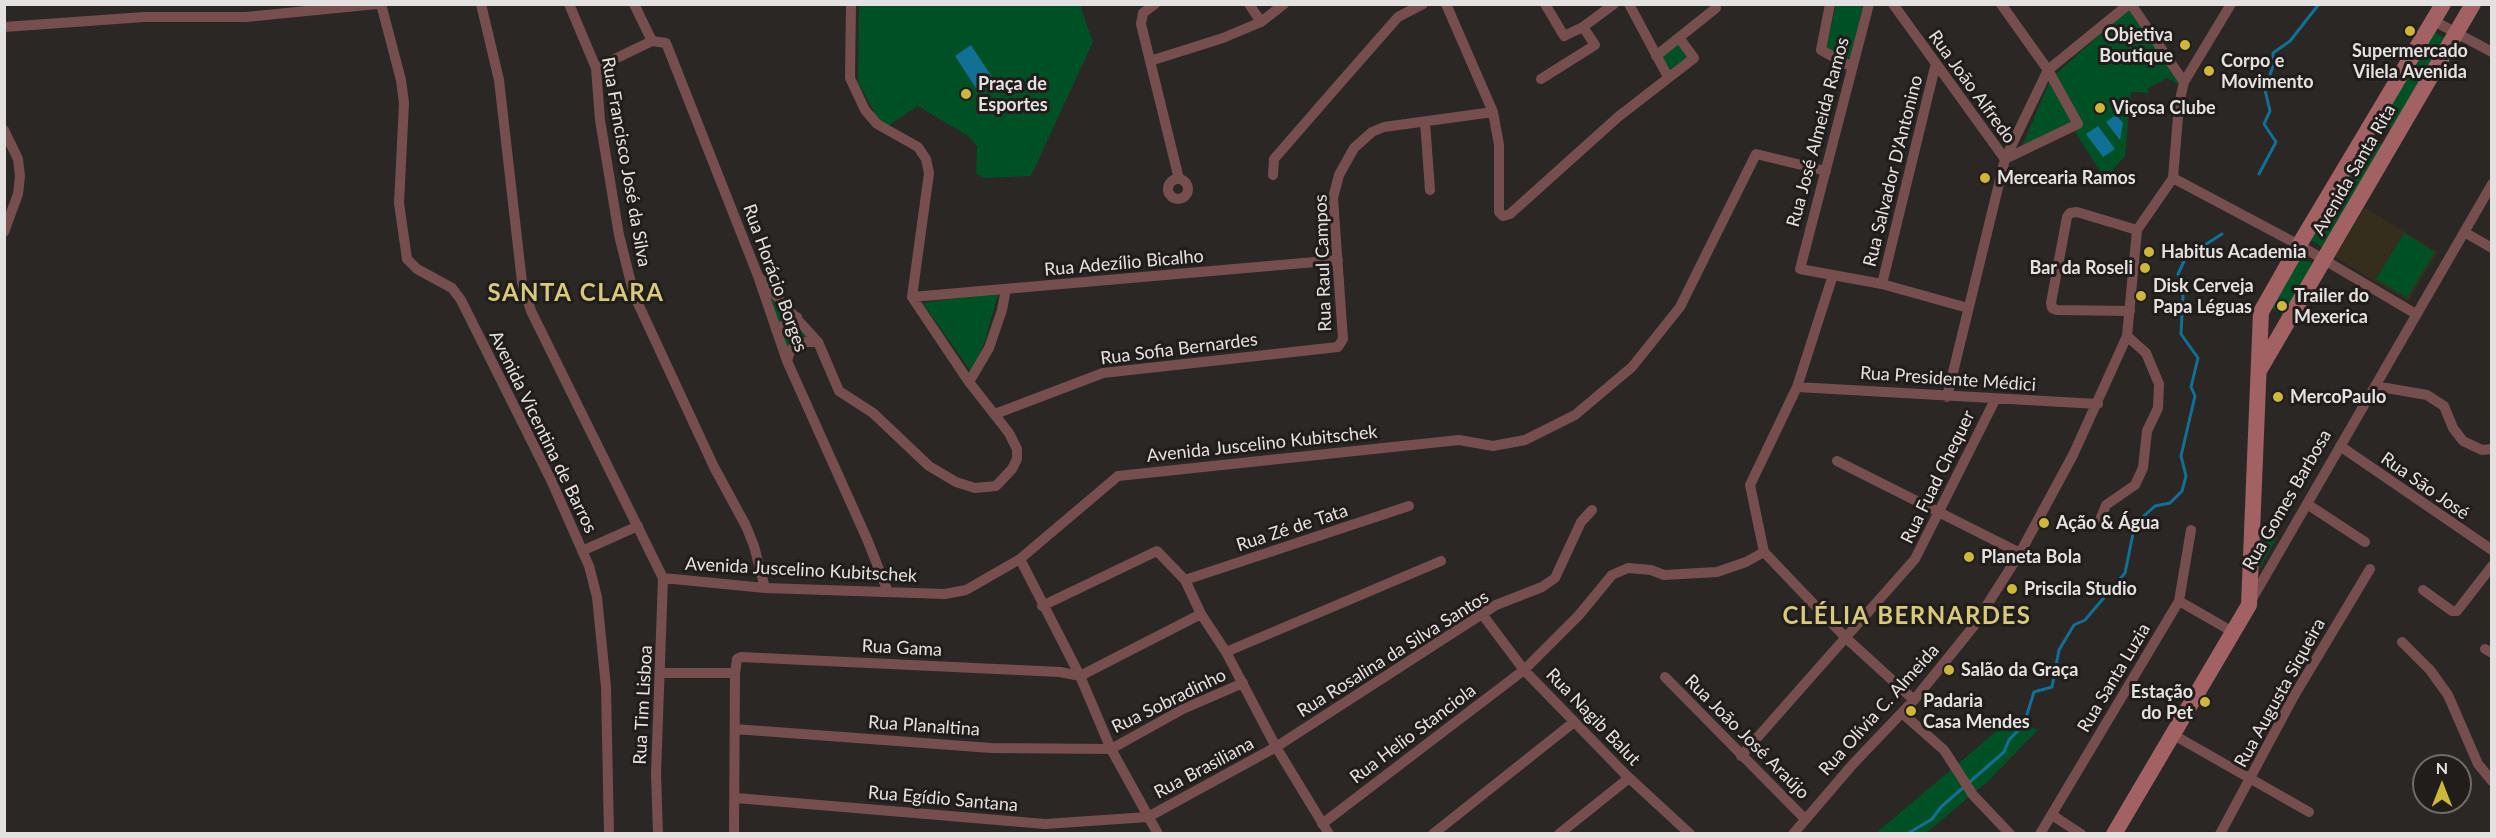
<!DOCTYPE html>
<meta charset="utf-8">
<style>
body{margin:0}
#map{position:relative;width:2496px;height:838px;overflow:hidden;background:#2a2725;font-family:Lato,sans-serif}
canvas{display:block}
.frame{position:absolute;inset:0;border:6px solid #e4e2e0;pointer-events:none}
.north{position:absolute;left:2412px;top:754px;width:60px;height:60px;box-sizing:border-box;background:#211d1b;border:2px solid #6f6c6a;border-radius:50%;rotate:0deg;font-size:16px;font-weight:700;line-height:24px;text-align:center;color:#e4e2e0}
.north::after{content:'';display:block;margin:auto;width:21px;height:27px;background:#cfb837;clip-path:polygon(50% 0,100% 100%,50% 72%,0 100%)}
</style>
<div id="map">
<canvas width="2496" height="838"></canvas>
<div class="frame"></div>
<div class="north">N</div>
</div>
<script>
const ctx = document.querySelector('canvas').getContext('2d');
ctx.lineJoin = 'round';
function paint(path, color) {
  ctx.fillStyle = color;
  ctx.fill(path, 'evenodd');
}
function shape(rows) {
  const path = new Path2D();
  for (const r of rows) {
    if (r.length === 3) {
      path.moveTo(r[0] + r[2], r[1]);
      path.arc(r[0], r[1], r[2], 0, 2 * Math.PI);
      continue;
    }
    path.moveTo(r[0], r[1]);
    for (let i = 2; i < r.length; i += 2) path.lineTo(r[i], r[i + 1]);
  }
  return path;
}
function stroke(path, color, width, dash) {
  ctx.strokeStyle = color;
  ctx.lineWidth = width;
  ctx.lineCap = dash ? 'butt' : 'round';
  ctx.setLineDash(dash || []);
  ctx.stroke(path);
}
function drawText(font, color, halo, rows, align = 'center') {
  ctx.font = font + ' Lato,sans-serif';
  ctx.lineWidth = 6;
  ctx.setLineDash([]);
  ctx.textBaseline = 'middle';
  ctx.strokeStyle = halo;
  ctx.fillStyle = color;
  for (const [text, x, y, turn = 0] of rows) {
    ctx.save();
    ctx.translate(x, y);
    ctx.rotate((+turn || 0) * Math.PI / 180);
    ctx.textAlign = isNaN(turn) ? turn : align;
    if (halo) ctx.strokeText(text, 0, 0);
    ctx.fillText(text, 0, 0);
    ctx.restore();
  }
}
paint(shape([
 [2365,208,2438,252,2408,301,2335,257]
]), '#362e1d');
paint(shape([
 [859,5,1080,5,1093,42,1031,176,984,178,976,174,977,146,968,136,918,106,888,126,879,121,858,82],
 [1836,5,1863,5,1850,59,1826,49],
 [2129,9,2180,85,2167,78,2147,89,2150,93,2131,92,2125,156,2105,179,2072,127,2020,151,2051,78],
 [2432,31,2445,38,2394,130,2378,121],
 [1680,42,1691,59,1670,73,1658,55],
 [2371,137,2384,145,2323,248,2311,240],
 [2404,233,2435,252,2407,298,2376,279],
 [2300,257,2315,265,2285,316,2271,308],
 [759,278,811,333,787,359],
 [999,292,984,344,971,372,923,303],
 [2260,535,2278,536,2260,568,2257,566],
 [2012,718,2038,730,1986,783,1926,833,1875,834]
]), '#005026');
paint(shape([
 [971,45,992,77,976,88,955,56],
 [2116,115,2123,123,2120,140,2106,122],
 [2098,126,2115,149,2103,157,2086,134]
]), '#107095');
stroke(shape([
 [2259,174,2276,142,2264,124,2270,111,2265,90,2273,66,2273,53,2290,41,2319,4],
 [1907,834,1932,819,1941,807,2004,752,2009,740,2024,724,2034,692,2052,687,2059,650,2074,625,2085,620,2125,573,2135,524,2155,506,2170,503,2182,491,2186,476,2181,456,2195,396,2191,387,2198,358,2181,334,2183,296,2178,274,2186,257,2222,234]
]), '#107095', 3);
stroke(shape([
 [381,4,401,80,404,103,399,203,407,259,417,269,452,288,461,300,551,480,589,566,597,597,606,687,609,834],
 [481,4,499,80,522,282,531,311,663,578,656,774,658,834],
 [569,4,596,68,600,120,619,235,634,295,714,467,746,526,754,546,765,588],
 [634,4,652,41],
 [1155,4,1143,13,1141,24,1179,179],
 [1249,4,1261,22],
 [1446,4,1493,112,1499,145,1499,212,1503,216,1510,214,1618,117,1694,58,1680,39],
 [1545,4,1564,36,1583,27,1614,4],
 [1629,4,1668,77],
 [1830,4,1821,50,1852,67],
 [1869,4,1800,269,1882,284,1968,308],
 [1893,4,2005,159],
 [2001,4,2048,70,2078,124,2005,159],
 [2131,4,2184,82],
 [2434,21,2492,52],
 [4,27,144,17,246,17,377,4],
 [1656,56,1716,8],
 [1150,61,1223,38,1261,22,1284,4],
 [596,68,652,41,666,43,758,276,787,361,867,539,888,592],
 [1541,79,1595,45,1583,27],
 [1425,122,1430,190],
 [4,130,18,159,20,176,18,194,4,232],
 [1273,175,1274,159,1334,90,1398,17,1423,4],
 [2173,178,2299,245,2416,314],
 [1178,189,10],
 [2464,232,2492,248],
 [758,276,818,342,839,391,873,413,929,466,956,482,975,488,996,486,1012,469,1017,459,1017,449,1009,433,969,382,912,297,929,173,926,159,918,147,877,124,865,110,850,78,851,4],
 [1882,284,1935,67],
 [912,297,1338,260],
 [2130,311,2057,310,2052,308,2051,303,2067,217,2070,213,2077,212,2137,230],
 [776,330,797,317],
 [787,361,790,351,797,342,818,342],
 [969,382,989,348,1002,310,1006,289],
 [2375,386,2427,395,2444,406,2453,428,2463,441,2482,450,2492,449],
 [1797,387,2098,404],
 [1947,397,2005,159,2048,70,2129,4],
 [995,414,1103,373,1338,347,1343,339,1333,198,1339,175,1354,148,1372,132,1384,127,1493,112],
 [2340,446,2492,550],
 [1837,461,2020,553],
 [2307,504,2365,542],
 [2100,520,2106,505,2135,485,2143,468,2147,431,2158,408,2159,384,2146,353,2127,336],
 [582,551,638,526],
 [1764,552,1846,638,1914,700],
 [1020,559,1080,676,1111,749,1158,834],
 [663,578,765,588,945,594,966,590,1020,559,1118,476,1459,440,1493,446,1525,440,1575,415,1632,367,1680,307,1756,154,1826,171],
 [1185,580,1409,506],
 [2423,590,2452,611,2457,611,2492,566],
 [2252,599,2492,184],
 [2179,601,2233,632],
 [1042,606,1157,551,1185,580,1201,614,1226,652,1276,747,1329,834],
 [1482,614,1524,670,1626,775,1690,834],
 [2402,642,2430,670,2448,695,2478,764,2492,781],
 [2485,649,2492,653],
 [1226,652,1441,561],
 [662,673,735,673],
 [1665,677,1805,819],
 [1902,713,1944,750,1973,795,2010,834],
 [735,729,991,748,1111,749,1183,709,1243,683],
 [2172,734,2309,812],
 [1741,756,1915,559,1995,400],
 [736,798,1045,824,1148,817,1276,747,1496,605,1542,587,1555,578,1581,522,1592,510],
 [2052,815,2081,834],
 [1322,824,1524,670,1579,615,1612,575,1628,568,1651,570,1664,575,1717,572,1746,562,1764,552,1750,485,1797,387,1833,275],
 [734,834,735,673,737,659,741,657,1060,672,1080,676,1201,614],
 [1433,834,1574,722],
 [1559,834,1629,778],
 [1793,834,1853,764,1914,700,1973,627,2020,553,2073,455,2127,336,2137,230,2173,178,2179,104,2184,82,2231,4],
 [2040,834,2179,601,2191,530],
 [2220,834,2294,696,2370,569]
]), '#774e4e', 10);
stroke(shape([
 [2260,369,2473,4],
 [2114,834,2249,605,2261,312,2299,245,2443,4]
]), '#a26163', 16);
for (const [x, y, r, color] of [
 [2410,31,6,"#cfb837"],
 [2185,45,6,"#cfb837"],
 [2209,71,6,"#cfb837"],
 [966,94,6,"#cfb837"],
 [2100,108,6,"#cfb837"],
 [1985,178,6,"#cfb837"],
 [2149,252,6,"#cfb837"],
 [2145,268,6,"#cfb837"],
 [2141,296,6,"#cfb837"],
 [2282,306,6,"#cfb837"],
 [2278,397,6,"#cfb837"],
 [2044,523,6,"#cfb837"],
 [1969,557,6,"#cfb837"],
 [2012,589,6,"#cfb837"],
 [1949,670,6,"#cfb837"],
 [2205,702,6,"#cfb837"],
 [1911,711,6,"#cfb837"]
]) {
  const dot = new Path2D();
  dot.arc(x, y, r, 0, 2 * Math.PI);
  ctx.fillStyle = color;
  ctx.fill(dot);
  stroke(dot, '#211d1b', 2);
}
drawText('bold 18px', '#e4e2e0', '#211d1b', [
 ["Objetiva",2173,35,"right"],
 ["Boutique",2173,56,"right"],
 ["Supermercado",2410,51,"center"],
 ["Vilela Avenida",2410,72,"center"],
 ["Corpo e",2221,61],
 ["Movimento",2221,82],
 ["Praça de",978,84],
 ["Esportes",978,105],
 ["Viçosa Clube",2112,108],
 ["Mercearia Ramos",1997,178],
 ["Habitus Academia",2161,252],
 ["Bar da Roseli",2133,268,"right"],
 ["Disk Cerveja",2153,286],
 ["Papa Léguas",2153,307],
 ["Trailer do",2294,296],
 ["Mexerica",2294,317],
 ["MercoPaulo",2290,397],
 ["Ação & Água",2056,523],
 ["Planeta Bola",1981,557],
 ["Priscila Studio",2024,589],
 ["Salão da Graça",1961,670],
 ["Estação",2193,692,"right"],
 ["do Pet",2193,713,"right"],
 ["Padaria",1923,701],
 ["Casa Mendes",1923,722]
], 'left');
drawText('18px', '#e4e2e0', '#211d1b', [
 ["Rua João Alfredo",1972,87,54],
 ["Rua José Almeida Ramos",1818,132,-75],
 ["Rua Francisco José da Silva",626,162,80],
 ["Avenida Santa Rita",2354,170,-60],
 ["Rua Salvador D'Antonino",1893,171,-76],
 ["Rua Adezílio Bicalho",1124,263,-5],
 ["Rua Raul Campos",1323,263,-92],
 ["Rua Horácio Borges",775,278,70],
 ["Rua Sofia Bernardes",1179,349,-7],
 ["Rua Presidente Médici",1948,379,4],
 ["Avenida Vicentina de Barros",543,432,64],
 ["Avenida Juscelino Kubitschek",1262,444,-6],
 ["Rua Fuad Chequer",1938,477,-64],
 ["Rua São José",2425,486,35],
 ["Rua Gomes Barbosa",2287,500,-60],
 ["Rua Zé de Tata",1292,528,-18],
 ["Avenida Juscelino Kubitschek",801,570,3],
 ["Rua Gama",902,648,3],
 ["Rua Rosalina da Silva Santos",1393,654,-32],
 ["Rua Santa Luzia",2114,678,-59],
 ["Rua Augusta Siqueira",2280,693,-61],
 ["Rua Sobradinho",1169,701,-26],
 ["Rua Tim Lisboa",643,705,-87],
 ["Rua Olívia C. Almeida",1879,710,-48],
 ["Rua Nagib Balut",1593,717,46],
 ["Rua Planaltina",924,726,4],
 ["Rua Helio Stanciola",1413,734,-37],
 ["Rua João José Araújo",1747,737,45],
 ["Rua Brasiliana",1204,768,-28],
 ["Rua Egídio Santana",943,799,5]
]);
ctx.letterSpacing = '1.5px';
drawText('bold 24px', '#d8c97b', '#211d1b', [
 ["SANTA CLARA",576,293],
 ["CLÉLIA BERNARDES",1907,616]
]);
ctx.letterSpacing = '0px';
</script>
